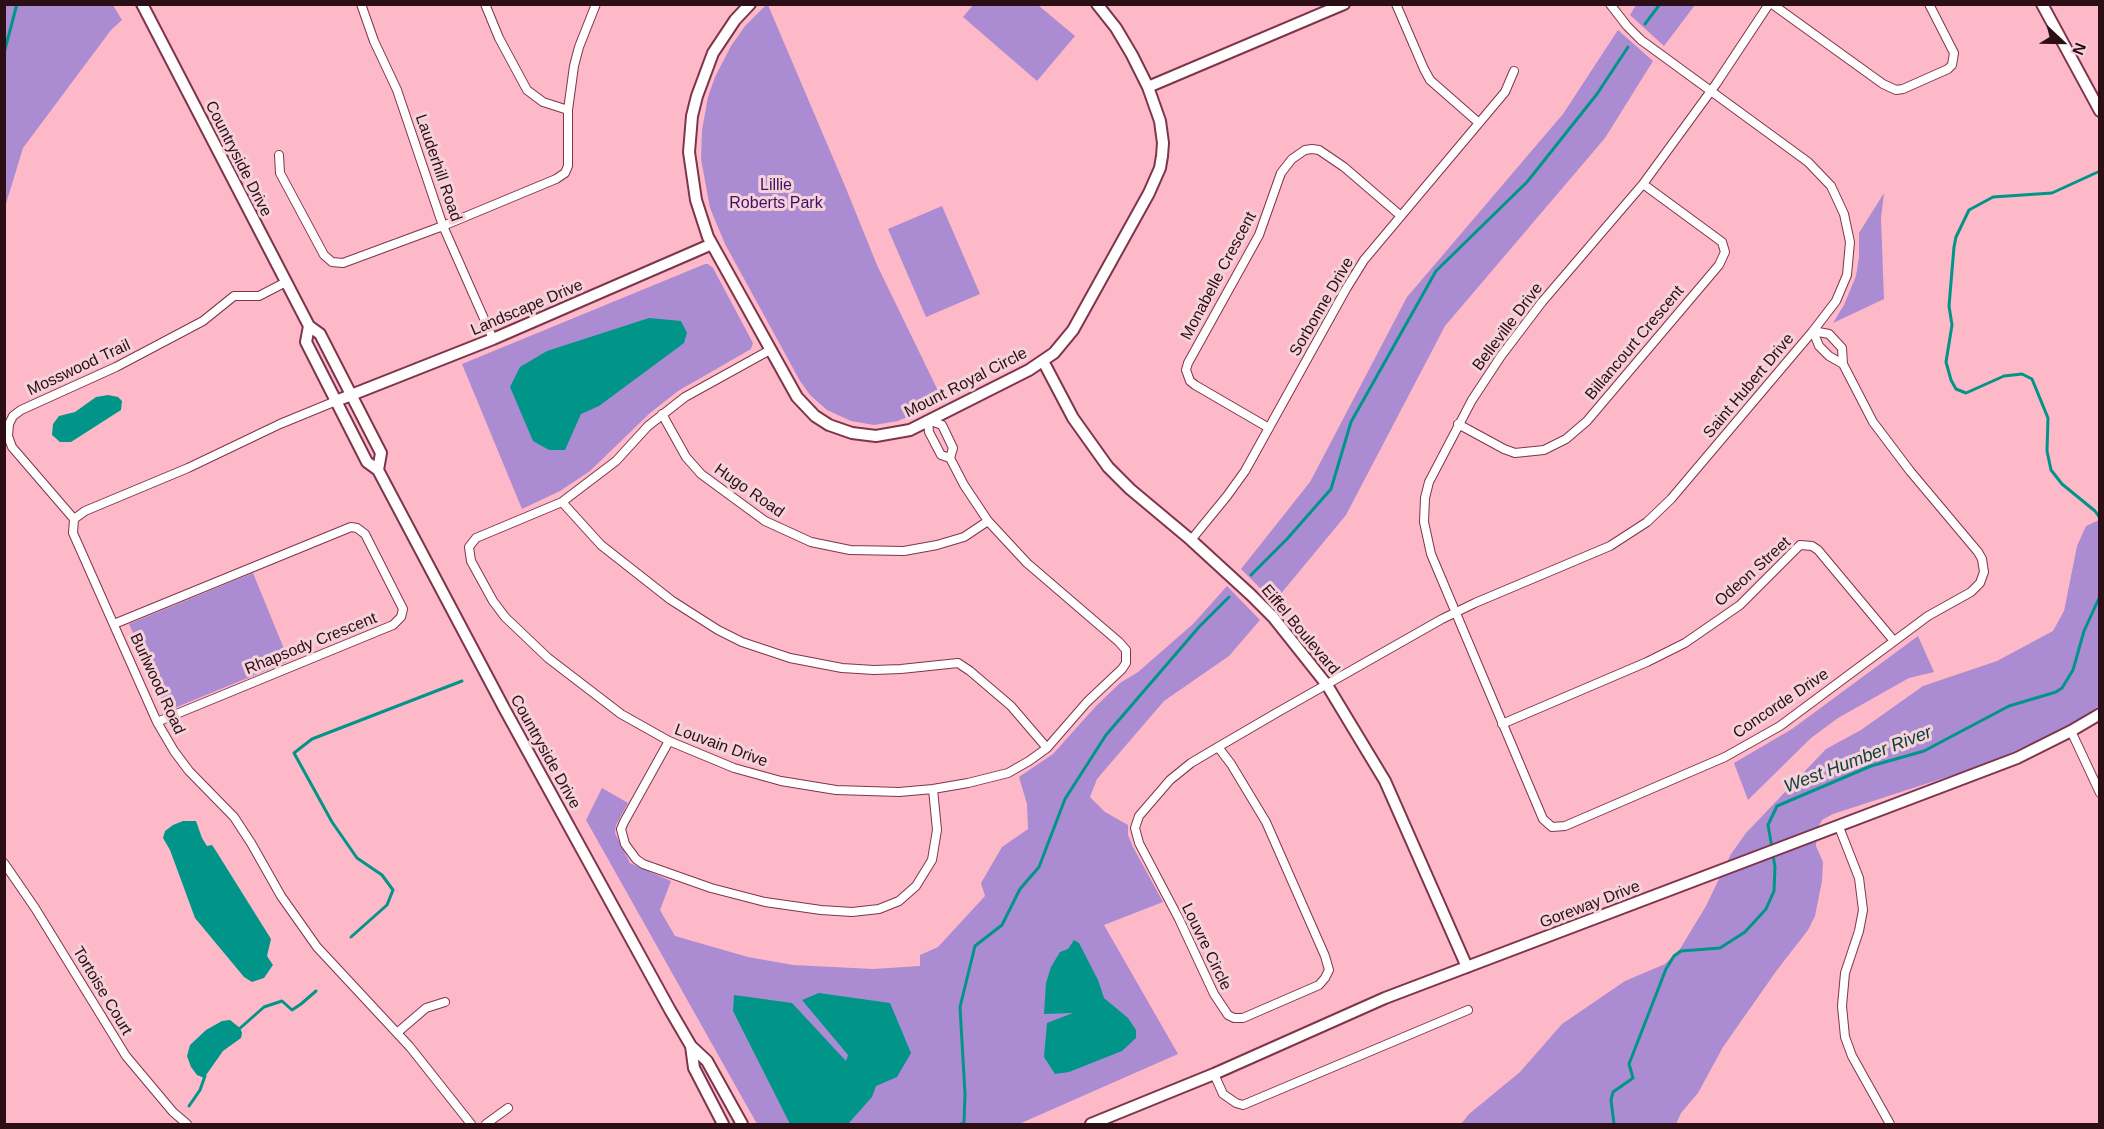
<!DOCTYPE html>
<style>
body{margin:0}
#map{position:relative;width:2104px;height:1129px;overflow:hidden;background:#feb9c9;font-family:Helvetica,sans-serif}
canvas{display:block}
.frame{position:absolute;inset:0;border:6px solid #2c0e17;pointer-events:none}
.north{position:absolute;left:2032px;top:12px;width:60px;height:60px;-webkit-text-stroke:4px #f5d1d9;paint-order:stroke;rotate:112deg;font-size:16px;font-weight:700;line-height:24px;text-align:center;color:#2c0e17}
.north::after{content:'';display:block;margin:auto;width:21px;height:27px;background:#2c0e17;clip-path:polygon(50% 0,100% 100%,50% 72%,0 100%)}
</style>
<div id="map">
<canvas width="2104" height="1129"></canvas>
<div class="frame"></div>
<div class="north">N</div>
</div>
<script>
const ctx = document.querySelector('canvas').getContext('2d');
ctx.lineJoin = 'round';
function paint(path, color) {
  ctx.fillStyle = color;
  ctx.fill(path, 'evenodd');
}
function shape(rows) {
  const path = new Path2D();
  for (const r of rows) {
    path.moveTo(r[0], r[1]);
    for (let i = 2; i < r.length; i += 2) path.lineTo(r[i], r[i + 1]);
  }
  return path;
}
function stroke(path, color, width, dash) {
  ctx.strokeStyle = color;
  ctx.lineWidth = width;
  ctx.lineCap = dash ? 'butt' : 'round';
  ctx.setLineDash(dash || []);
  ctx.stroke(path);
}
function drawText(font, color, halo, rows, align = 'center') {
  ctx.font = font + ' Helvetica,sans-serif';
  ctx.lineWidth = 6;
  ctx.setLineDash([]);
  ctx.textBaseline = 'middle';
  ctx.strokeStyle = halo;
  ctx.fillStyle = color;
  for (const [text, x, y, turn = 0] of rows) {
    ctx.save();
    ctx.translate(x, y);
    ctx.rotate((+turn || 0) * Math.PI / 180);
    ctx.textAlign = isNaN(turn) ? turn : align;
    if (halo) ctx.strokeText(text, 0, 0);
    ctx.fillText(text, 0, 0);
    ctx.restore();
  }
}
paint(shape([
 [5,4,113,5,122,20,111,30,23,148,5,207],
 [766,5,768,5,845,186,877,265,943,401,898,421,874,425,851,421,827,410,810,395,800,381,725,244,710,208,701,159,702,130,708,97,715,77,731,46,745,26],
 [973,5,1038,5,1075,36,1037,81,963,17],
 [1636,5,1636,4,1695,5,1664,46,1630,15],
 [1618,30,1653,61,1605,138,1445,326,1346,515,1274,602,1241,569,1310,482,1407,297,1563,114],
 [1884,193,1881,218,1884,299,1833,323,1844,305,1856,276,1859,257,1859,233],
 [942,206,980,294,926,317,888,229],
 [705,264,708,264,713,268,753,343,751,349,678,391,650,413,590,471,560,491,522,509,462,364],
 [2099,520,2099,706,2081,718,2050,735,1984,765,1833,814,1822,820,1817,829,1816,846,1823,862,1822,881,1815,916,1808,930,1777,970,1723,1047,1698,1093,1681,1113,1676,1124,1461,1124,1469,1114,1520,1072,1562,1024,1625,981,1665,964,1680,949,1706,906,1731,854,1746,833,1826,749,1861,730,1923,686,1997,661,2053,631,2064,611,2077,546,2086,526],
 [253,573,289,661,167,711,129,624],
 [1227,586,1260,620,1229,656,1164,701,1097,779,1090,797,1105,812,1128,825,1128,835,1133,847,1163,902,1104,925,1178,1054,1019,1124,757,1124,586,820,602,788,628,803,616,825,615,833,630,863,671,881,660,910,675,936,748,957,793,965,873,969,920,966,920,955,938,947,985,896,981,883,1002,847,1028,829,1027,804,1019,777,1053,754,1096,706,1120,683,1138,672,1193,624],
 [1918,636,1934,672,1909,678,1838,718,1811,738,1748,800,1734,763,1792,729]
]), '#ab8cd3');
paint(shape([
 [649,318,681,321,687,333,684,343,599,406,581,414,565,450,549,450,533,441,510,387,520,367,547,351],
 [108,395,118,397,122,401,121,410,71,442,60,442,52,435,53,424,59,416,75,412,96,397],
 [183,821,196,821,202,838,207,846,212,845,216,851,271,939,267,956,273,965,264,978,252,982,244,977,195,918,170,850,163,838,165,831,173,825],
 [1074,940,1079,943,1098,980,1104,998,1128,1018,1136,1030,1136,1038,1122,1051,1069,1072,1055,1074,1044,1057,1047,1023,1073,1013,1044,1014,1046,983,1051,967,1060,952,1068,949],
 [819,993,890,1003,911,1053,897,1077,876,1086,872,1097,848,1124,790,1124,733,1011,734,995,792,1003,846,1061,848,1055,802,1000],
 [230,1020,240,1028,242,1033,241,1038,223,1051,204,1078,197,1075,191,1067,187,1056,190,1045,206,1030,222,1021]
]), '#009588');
stroke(shape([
 [1645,24,1660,4],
 [4,53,17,4],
 [2100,171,2052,193,1993,197,1969,210,1956,237,1954,247,1949,306,1952,325,1946,362,1951,380,1956,389,1966,393,2004,376,2022,374,2032,379,2048,418,2047,451,2051,470,2062,484,2095,511,2100,518],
 [1251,575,1287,539,1331,489,1351,422,1436,271,1527,182,1597,94,1628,47],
 [1772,848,1768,825,1777,806,1871,766,1924,751,2009,706,2056,692,2062,688,2073,670,2084,631,2100,596],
 [351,937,387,905,393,890,382,875,357,858,332,822,294,753,312,739,462,681],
 [238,1030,264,1007,282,1001,292,1010,301,1004,316,991],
 [189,1106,200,1090,205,1076],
 [961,1124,964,1123,965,1094,960,1007,975,946,1002,925,1020,889,1039,867,1065,799,1106,735,1199,627,1229,597],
 [1614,1124,1611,1100,1613,1092,1633,1078,1629,1064,1666,969,1674,956,1681,951,1720,948,1745,932,1766,909,1774,891,1775,867,1773,855]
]), '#009588', 3);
const minor = shape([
 [361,4,374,41,397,90,443,226,493,339],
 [485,4,499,38,527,90,543,102,568,110],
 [1396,4,1424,69,1430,80,1479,123],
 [1769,4,1716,84,1643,184,1542,302,1501,356,1472,400,1429,482,1425,498,1424,522,1431,554,1543,819,1552,827,1565,826,1725,757,1780,726,1928,616,1971,592,1980,583,1984,572,1982,559,1978,552,1910,471,1873,422,1843,364,1842,348,1829,334,1813,331],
 [1772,4,1883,84,1896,90,1903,89,1948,69,1952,65,1954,53,1929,4],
 [279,155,280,173,324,255,332,262,343,263,443,226,556,179,565,173,568,166,568,110,574,66,579,47,596,4],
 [1813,331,1819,346,1829,356,1843,364],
 [770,350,685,397,648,426,616,461,562,502,476,538,469,547,471,561,493,601,505,617,548,658,621,714,669,741,734,768,781,781,836,790,899,792,933,789,968,783,1008,773,1029,761,1047,748,1087,702,1122,669,1126,663,1126,650,1119,642,1027,563,988,521,964,485,950,458,953,448,942,425,928,420,929,432,941,455,950,458],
 [336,401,280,424,188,468,85,511,74,519,73,533,157,722,174,751,189,771,234,817,251,843,281,896,317,947,410,1047,471,1124],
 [662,414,686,457,701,474,765,521,811,542,850,550,904,551,937,545,964,537,988,521],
 [1458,424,1504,449,1515,453,1544,450,1566,439,1587,421,1719,265,1725,252,1722,242,1643,184],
 [1269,428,1195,385,1190,381,1186,370,1188,363,1259,235,1281,173,1292,159,1305,150,1312,149,1319,150,1344,167,1401,216],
 [562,502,601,545,671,600,718,630,742,642,790,658,842,668,874,670,901,669,958,663,970,671,1011,706,1047,748],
 [74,519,12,447,8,436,9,424,13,416,21,410,116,367,203,321,234,296,259,296,286,282],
 [1191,540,1227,496,1245,471,1346,289,1364,260,1505,92,1514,71],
 [114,624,351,527,357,528,365,534,403,609,401,617,393,625,157,722],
 [1502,724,1647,662,1685,643,1740,605,1800,545,1812,546,1818,550,1894,641],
 [2071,731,2100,793],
 [669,741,624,822,621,829,625,844,636,859,643,864,711,888,765,902,821,910,852,912,879,909,899,901,916,886,932,860,937,830,933,789],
 [1218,747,1231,764,1266,822,1325,956,1329,970,1325,978,1319,985,1243,1018,1234,1018,1228,1015,1214,994,1179,919,1139,843,1135,828,1139,816,1170,780,1191,763,1218,747,1278,712,1442,619,1475,603,1610,546,1647,522,1671,499,1813,331,1836,301,1847,275,1850,242,1844,214,1831,186,1808,162,1641,40,1627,26,1610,4],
 [1839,827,1859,878,1863,910,1859,931,1845,973,1842,1006,1845,1037,1852,1056,1890,1124],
 [4,863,35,908,126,1056,173,1112,187,1124],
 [398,1032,426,1008,445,1002],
 [1214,1074,1223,1094,1236,1103,1243,1105,1468,1010],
 [486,1124,508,1108]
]);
const tertiary = shape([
 [750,4,735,20,713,53,697,96,692,116,689,152,696,200,708,237,797,397,815,416,829,425,852,433,876,436,910,430,1029,370,1054,353,1073,330,1149,193,1160,168,1162,156,1163,143,1160,121,1148,87,1132,55,1116,28,1097,4],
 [1148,87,1344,4],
 [1043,361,1073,418,1108,467,1130,489,1191,540,1251,595,1273,617,1327,685,1385,781,1467,967],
 [336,401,493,339,712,244],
 [1091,1124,1214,1074,1385,998,2017,758,2071,731,2100,714]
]);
const secondary = shape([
 [142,4,309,326,320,334,381,453,378,470],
 [2042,4,2100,111],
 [309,326,306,342,367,462,378,470,504,708,670,1010,691,1046,707,1061,742,1124],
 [691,1046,694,1068,723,1124]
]);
stroke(minor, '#7e354b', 10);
stroke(tertiary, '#7e354b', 14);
stroke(secondary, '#7e354b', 14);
stroke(minor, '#fff', 8);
stroke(tertiary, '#fff', 10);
stroke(secondary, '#fff', 10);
drawText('16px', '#2c0e17', '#f5d1d9', [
 ["Countryside Drive",238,159,63],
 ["Lauderhill Road",438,168,71],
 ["Monabelle Crescent",1219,276,-62],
 ["Sorbonne Drive",1322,307,-60],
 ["Landscape Drive",527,308,-23],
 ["Belleville Drive",1508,327,-53],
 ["Billancourt Crescent",1635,343,-50],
 ["Mosswood Trail",79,368,-25],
 ["Mount Royal Circle",966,383,-27],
 ["Saint Hubert Drive",1749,386,-50],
 ["Hugo Road",749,491,35],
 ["Odeon Street",1753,572,-42],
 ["Eiffel Boulevard",1300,630,50],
 ["Rhapsody Crescent",311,644,-22],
 ["Burlwood Road",157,684,65],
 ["Concorde Drive",1781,704,-34],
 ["Louvain Drive",721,746,20],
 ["Countryside Drive",545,752,61],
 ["Goreway Drive",1590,905,-21],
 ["Louvre Circle",1206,947,64],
 ["Tortoise Court",102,991,59]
]);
drawText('16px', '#3e1065', '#f5d1d9', [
 ["Lillie",776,186],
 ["Roberts Park",776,204]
]);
drawText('italic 18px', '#0c413b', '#f5d1d9', [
 ["West Humber River",1858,760,-21]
]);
</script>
